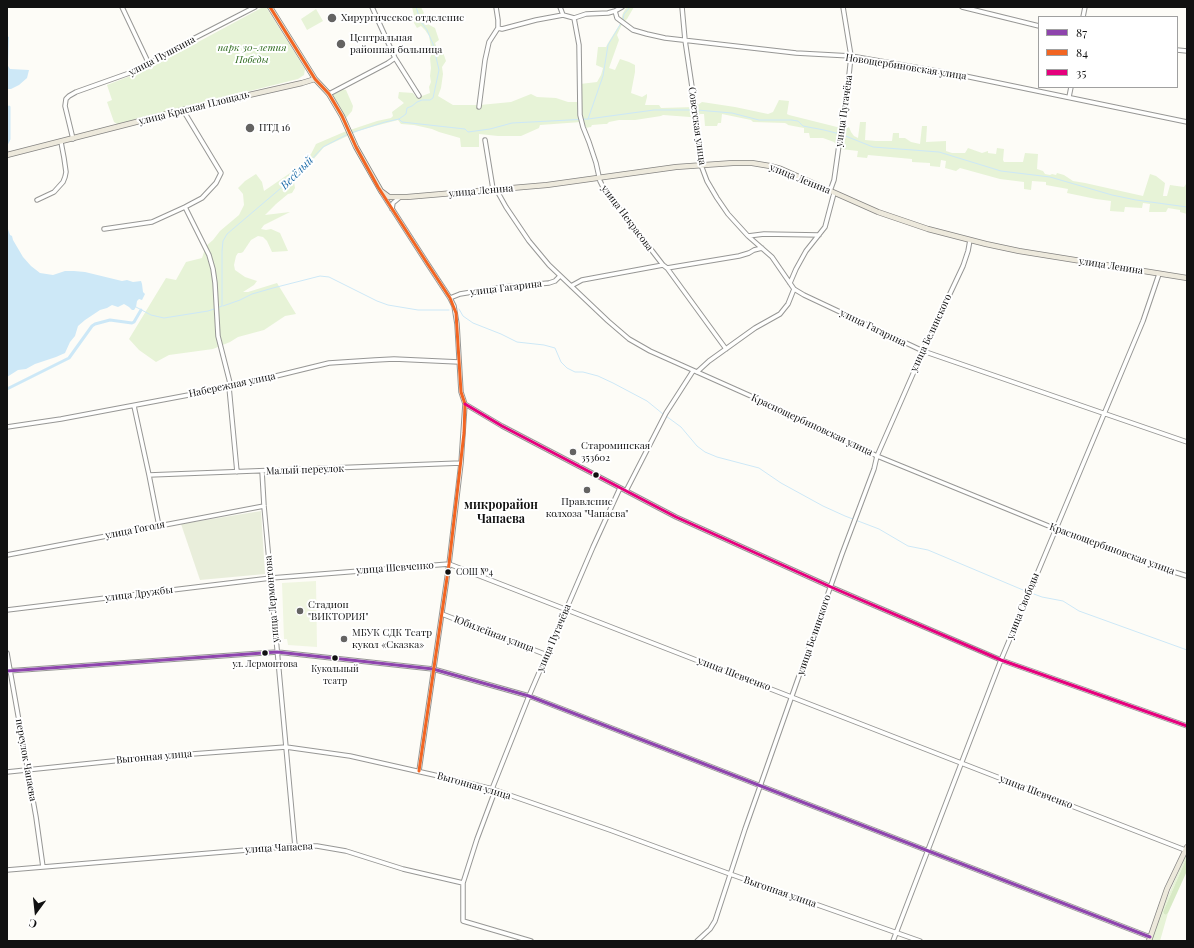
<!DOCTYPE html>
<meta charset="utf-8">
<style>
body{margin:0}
#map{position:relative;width:1194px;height:948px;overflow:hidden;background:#fdfcf7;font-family:"Playfair Display",serif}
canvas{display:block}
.frame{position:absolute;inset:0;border:8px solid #111;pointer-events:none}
.legend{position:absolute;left:1038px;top:16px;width:140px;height:72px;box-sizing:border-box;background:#fff;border:1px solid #a0a0a0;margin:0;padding:5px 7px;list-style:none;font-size:12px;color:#111}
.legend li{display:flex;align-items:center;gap:8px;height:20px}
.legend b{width:20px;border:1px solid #a0a0a0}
.north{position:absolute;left:16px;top:892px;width:40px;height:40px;-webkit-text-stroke:3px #fff;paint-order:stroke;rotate:195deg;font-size:11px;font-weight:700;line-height:16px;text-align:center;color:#111}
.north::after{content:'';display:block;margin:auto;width:14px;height:18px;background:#111;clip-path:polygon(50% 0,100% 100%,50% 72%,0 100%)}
</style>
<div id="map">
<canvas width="1194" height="948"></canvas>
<div class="frame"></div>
<ul class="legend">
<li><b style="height:5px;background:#8e44ad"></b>87</li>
<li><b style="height:5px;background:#f26522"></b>84</li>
<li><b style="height:5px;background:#e5007d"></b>35</li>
</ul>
<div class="north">С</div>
</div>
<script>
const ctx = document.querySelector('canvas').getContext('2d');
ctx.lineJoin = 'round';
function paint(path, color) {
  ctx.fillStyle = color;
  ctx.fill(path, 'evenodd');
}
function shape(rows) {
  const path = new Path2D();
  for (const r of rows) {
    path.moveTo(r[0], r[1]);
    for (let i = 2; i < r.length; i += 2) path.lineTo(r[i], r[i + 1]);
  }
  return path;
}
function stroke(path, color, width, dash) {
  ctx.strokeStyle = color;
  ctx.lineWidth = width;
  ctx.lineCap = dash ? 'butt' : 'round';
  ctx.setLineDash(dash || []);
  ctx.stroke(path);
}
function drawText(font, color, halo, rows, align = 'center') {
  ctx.font = font + ' "Playfair Display",serif';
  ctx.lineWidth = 4;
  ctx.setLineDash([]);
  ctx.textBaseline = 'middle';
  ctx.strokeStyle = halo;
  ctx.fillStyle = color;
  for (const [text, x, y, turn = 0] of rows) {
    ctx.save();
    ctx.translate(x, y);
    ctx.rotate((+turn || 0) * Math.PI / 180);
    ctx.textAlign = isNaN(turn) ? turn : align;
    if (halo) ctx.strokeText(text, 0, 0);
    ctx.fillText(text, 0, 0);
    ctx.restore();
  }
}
paint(shape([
 [263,7,266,7,305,69,304,75,298,79,117,124,114,122,107,102,112,100,107,85,148,69],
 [412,7,421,7,424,13,421,17,422,21,435,28,439,40,435,43,438,51,443,52,446,61,442,67,443,74,441,88,438,96,453,105,480,105,511,102,531,94,537,97,556,98,568,102,580,102,580,84,597,82,601,75,603,68,596,65,598,47,606,47,608,43,620,24,623,13,626,8,628,7,634,7,627,19,622,24,617,35,619,40,609,68,615,70,620,59,629,62,635,65,635,72,631,93,642,97,647,94,647,97,645,105,659,105,661,108,695,107,702,102,735,107,768,114,773,112,779,100,789,101,787,114,789,115,837,127,842,126,838,147,834,142,823,138,810,138,809,133,804,133,804,128,788,125,787,124,785,123,753,122,751,120,722,114,721,123,718,123,717,126,705,126,704,114,700,114,699,116,690,117,663,115,661,116,635,120,619,120,609,122,607,124,604,124,592,125,591,127,585,128,583,127,581,122,540,125,539,128,521,136,498,136,479,134,479,147,461,147,460,138,439,132,432,129,414,125,401,124,398,120,375,126,358,131,324,147,294,182,295,188,292,193,288,194,276,204,265,215,290,212,264,225,261,229,266,230,271,229,280,233,288,251,272,252,267,241,263,237,258,236,251,240,243,252,241,253,238,253,236,256,234,265,235,270,245,277,257,281,254,285,243,292,248,292,277,283,296,314,285,316,264,330,238,337,230,342,213,349,169,355,156,362,139,350,129,339,166,278,176,280,186,262,202,258,206,246,213,240,220,231,239,215,244,205,243,194,238,188,245,181,256,174,262,182,264,191,293,171,311,154,316,144,344,132,377,121,391,118,393,116,392,112,404,103,398,98,399,92,413,93,416,97,422,96,430,93,429,87,431,82,430,76,431,68,430,58,432,53,429,36,425,30,421,26,417,28,414,23,415,20],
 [316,9,323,21,307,30,301,19],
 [342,89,346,90,353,106,352,111,346,118,333,96,334,93],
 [860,122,866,122,865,140,876,141,892,141,893,133,899,133,899,138,905,138,911,142,920,144,922,126,927,126,926,142,946,141,946,151,952,153,965,153,968,148,982,153,988,151,988,153,996,154,997,148,1004,149,1003,160,1004,162,1023,162,1025,153,1038,154,1037,169,1043,171,1045,174,1050,175,1052,174,1056,175,1057,173,1064,175,1073,181,1085,183,1143,196,1150,174,1156,176,1165,183,1163,196,1167,196,1170,185,1184,187,1186,184,1187,184,1186,202,1187,203,1187,214,1180,212,1180,210,1168,208,1166,212,1149,212,1150,204,1143,203,1142,208,1125,207,1124,212,1110,211,1111,201,1096,199,1067,193,1068,189,1046,185,1046,182,1032,181,1031,190,1024,189,1024,182,1000,179,960,168,956,171,945,168,946,161,941,160,940,167,930,166,930,163,912,162,912,159,868,155,867,158,857,157,858,151,841,149,846,126,849,127,851,132,854,136,858,138],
 [1187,852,1187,857,1163,912,1164,914,1166,915,1168,913,1160,941,1152,941,1162,910]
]), '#e7f3d7');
paint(shape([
 [1187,857,1187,871,1168,913,1166,915,1164,914,1163,912]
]), '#d8eac5');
paint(shape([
 [261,511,265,574,200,580,181,524]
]), '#e9eedb');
paint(shape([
 [316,581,317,647,288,645,287,639,284,639,282,583]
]), '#f0f6e1');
paint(shape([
 [7,36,9,37,8,66,10,69,29,70,27,78,19,85,11,89,7,89],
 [7,226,10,235,12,236,13,240,23,257,31,266,40,273,53,275,65,271,74,271,85,272,122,281,127,280,133,282,141,281,142,284,143,292,145,294,142,300,139,299,137,301,136,307,134,310,132,310,129,307,124,304,118,307,112,305,107,308,100,310,85,320,78,326,75,336,70,342,65,353,56,357,35,364,26,369,18,370,7,377]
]), '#cde8f7');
stroke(shape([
 [623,20,624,14,630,7],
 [697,110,732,113,759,120,791,120,798,121,803,126,824,130,840,134],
 [399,119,402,122,465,129,468,132,490,129,512,123,588,119,654,110,694,110],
 [588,119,603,76,608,45,621,23],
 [351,133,385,122,399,119,406,114,407,108,412,106,417,102,422,100,430,100,433,98,439,70,433,44,427,30,421,22,416,7],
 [843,135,873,147,939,152,1001,171,1050,177,1112,195,1136,200,1187,207],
 [223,306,240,300,252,294,273,288,320,276,329,277,377,301,388,305,418,310,449,310],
 [136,307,151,315,164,318,208,311,214,309],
 [217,308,222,306,222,251,223,241,227,234,281,188,296,176,323,147,348,134],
 [459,309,463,316,473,323,501,334,517,342,544,345,555,348,561,362,567,368,575,372,583,372,598,376,613,383,647,401,663,414],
 [666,416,681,427,697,446,705,452,717,457,759,468,781,483,823,506,845,516,879,529,908,546,928,550,1023,590,1042,597,1063,601,1079,611,1187,650]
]), '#cde8f7', 1);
stroke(shape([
 [7,143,9,139,9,107],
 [7,389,69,358,92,326,95,324,110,320,132,323,134,322,141,310]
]), '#cde8f7', 3);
const minor = shape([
 [122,7,149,64],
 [372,7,395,58,419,96],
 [560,7,563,15],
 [682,7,685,40,695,107,701,165,707,181,717,198,728,214,748,236,772,257,794,289,804,295,923,351,1187,442],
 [962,7,1039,26],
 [615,11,617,18,633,30,647,34,665,38,796,53,851,56,960,75,1187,122],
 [1083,17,1085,7],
 [574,18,579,45,580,115,583,127,589,142,596,163,600,181,603,187,663,265,667,268,726,349],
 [498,28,502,29,536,20,563,15,574,18,586,14,608,13,615,11,622,7],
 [1177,50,1187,51],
 [329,94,388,63,395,58],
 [1069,97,1071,87],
 [479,107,485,60,489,42,498,28,498,20,496,7],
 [73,139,65,106,66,99,69,96,76,92,135,71,189,41,255,7],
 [485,140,493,189],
 [496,189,506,207,529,241,549,265,608,321,629,339,650,351,762,401,877,456,1056,529,1158,567,1187,576],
 [830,191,834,180,849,75,851,56,843,7],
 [382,193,427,263,450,298,454,306,457,324,461,392,465,404,461,463,449,564,419,771],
 [37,200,54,192,63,182,65,177,66,172,64,158,61,142],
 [185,207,209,255,213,269,215,283,218,336,231,387],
 [392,209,393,203,399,198],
 [104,229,152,222,185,207,202,198,216,183,221,173,183,110],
 [748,236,764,234,819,235],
 [667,268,739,256,749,253,754,250,762,248],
 [790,283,796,269,806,251,825,227,834,193],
 [571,286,582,280,663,265],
 [450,298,460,294,503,287,549,283,555,281,560,276],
 [697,372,709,361,755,328,780,314,788,304,794,289],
 [229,387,237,472],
 [465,404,502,426,676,517,831,587,1001,660,1187,726],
 [134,406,149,475,159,526],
 [7,427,61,419,231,387,329,363,375,360,394,359,459,362],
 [262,471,264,506,295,846],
 [149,475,461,463],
 [626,491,666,413,693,371],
 [7,555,264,506],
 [7,610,271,578,449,564,1185,850],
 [442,614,547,655],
 [7,653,36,817,43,867],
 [7,671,277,652,433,669,529,696,1150,937],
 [7,772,152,757,286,747,350,756,452,779,492,789,610,830,730,874,920,941],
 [492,789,529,696,593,547,620,488],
 [7,870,295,846,317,846,346,851,403,869,463,883,463,921,531,941],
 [463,883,477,839,495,791],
 [697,941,710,929,715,921,745,829,842,554,874,469,877,456,923,351,963,266,968,251,970,240],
 [893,941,1001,660,1143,321,1159,274]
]);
const major = shape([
 [270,7,315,79,329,94,342,116,356,147,381,191,389,197,407,197,547,185,676,167,733,163,752,163,770,166,781,169,878,212,928,229,986,244,1019,251,1187,278],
 [7,155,183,110,302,83,315,79],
 [1149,941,1167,889,1187,847]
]);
stroke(minor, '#979795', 5.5);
stroke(major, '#858482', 6);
stroke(minor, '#fffffe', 3.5);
stroke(major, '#ede9dc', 4.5);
stroke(shape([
 [7,671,277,652,433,669,529,696,1150,937]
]), '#8e44ad', 3);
stroke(shape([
 [270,7,315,79,329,94,342,116,356,147,378,187,427,263,450,298,456,313,461,392,465,404,464,433,449,564,419,771]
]), '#f26522', 3);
stroke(shape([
 [465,404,502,426,676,517,831,587,1001,660,1187,726]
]), '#e5007d', 3);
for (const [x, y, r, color] of [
 [332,18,5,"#646362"],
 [341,44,5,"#646362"],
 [250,128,5,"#646362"],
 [573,452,4,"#646362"],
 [596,475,3.5,"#111"],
 [587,490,4,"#646362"],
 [448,572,3.5,"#111"],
 [300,611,4,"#646362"],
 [344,639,4,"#646362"],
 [265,653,3.5,"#111"],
 [335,658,3.5,"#111"]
]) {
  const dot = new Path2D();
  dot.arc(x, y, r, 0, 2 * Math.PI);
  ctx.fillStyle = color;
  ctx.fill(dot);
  stroke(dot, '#fff', 1.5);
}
drawText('9px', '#111', '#fff', [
 ["СОШ №4",456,572,"left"],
 ["ул. Лермонтова",265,664],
 ["Кукольный",335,669],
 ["театр",335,681]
]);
drawText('10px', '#111', '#fff', [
 ["Хирургическое отделение",341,18],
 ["Центральная",350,38],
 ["районная больница",350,50],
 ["ПТД 16",259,128],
 ["Староминская",581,446],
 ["353602",581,458],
 ["Правление",587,502,"center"],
 ["колхоза \"Чапаева\"",587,514,"center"],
 ["Стадион",308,605],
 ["\"ВИКТОРИЯ\"",308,617],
 ["МБУК СДК Театр",352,633],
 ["кукол «Сказка»",352,645]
], 'left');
drawText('italic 10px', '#2f6b1f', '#fff', [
 ["парк 30-летия",252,48],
 ["Победы",252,60]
]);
drawText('10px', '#111', '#fff', [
 ["улица Пушкина",162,56,-28],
 ["Новощербиновская улица",906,67,9],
 ["улица Красная Площадь",194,108,-14],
 ["улица Пугачёва",844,111,-82],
 ["Советская улица",697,126,82],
 ["улица Ленина",800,179,22],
 ["улица Ленина",481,191,-5],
 ["улица Некрасова",627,218,53],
 ["улица Ленина",1111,266,9],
 ["улица Гагарина",506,288,-7],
 ["улица Гагарина",873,328,26],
 ["улица Белинского",931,333,-65],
 ["Набережная улица",232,385,-12],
 ["Краснощербиновская улица",812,425,25],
 ["Малый переулок",305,470,-2],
 ["улица Гоголя",135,530,-11],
 ["Краснощербиновская улица",1112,549,20],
 ["улица Шевченко",395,568,-4],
 ["улица Дружбы",139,594,-7],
 ["улица Лермонтова",272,599,-95],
 ["улица Свободы",1023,606,-68],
 ["Юбилейная улица",494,634,21],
 ["улица Белинского",814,635,-71],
 ["улица Пугачёва",554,638,-67],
 ["улица Шевченко",734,674,21],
 ["Выгонная улица",154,757,-5],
 ["переулок Чапаева",26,760,80],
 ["Выгонная улица",474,786,16],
 ["улица Шевченко",1036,792,21],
 ["улица Чапаева",279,848,-3],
 ["Выгонная улица",780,892,19]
]);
drawText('italic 11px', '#1768a6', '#fff', [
 ["Весёлый",297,173,-45]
]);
drawText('bold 12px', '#111', '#fff', [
 ["микрорайон",501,505],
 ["Чапаева",501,519]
]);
</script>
